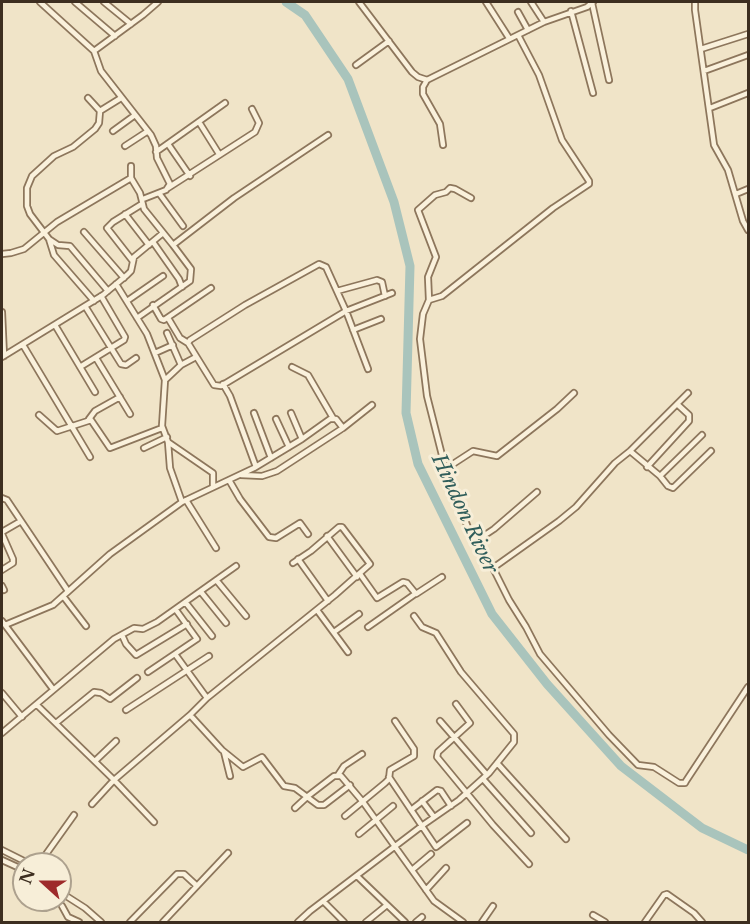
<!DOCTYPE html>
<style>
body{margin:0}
#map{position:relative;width:750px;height:924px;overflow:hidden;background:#f0e4c8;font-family:"Libre Baskerville",serif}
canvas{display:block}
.frame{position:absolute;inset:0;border:3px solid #3d2e20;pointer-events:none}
.north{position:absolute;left:12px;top:852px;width:60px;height:60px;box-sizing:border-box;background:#f7eed8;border:2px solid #ada18e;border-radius:50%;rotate:291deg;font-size:16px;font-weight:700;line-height:24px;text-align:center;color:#3d2e20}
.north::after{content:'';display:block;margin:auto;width:21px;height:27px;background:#9e2a2b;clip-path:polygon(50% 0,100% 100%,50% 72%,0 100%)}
</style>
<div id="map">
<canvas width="750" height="924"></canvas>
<div class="frame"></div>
<div class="north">N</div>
</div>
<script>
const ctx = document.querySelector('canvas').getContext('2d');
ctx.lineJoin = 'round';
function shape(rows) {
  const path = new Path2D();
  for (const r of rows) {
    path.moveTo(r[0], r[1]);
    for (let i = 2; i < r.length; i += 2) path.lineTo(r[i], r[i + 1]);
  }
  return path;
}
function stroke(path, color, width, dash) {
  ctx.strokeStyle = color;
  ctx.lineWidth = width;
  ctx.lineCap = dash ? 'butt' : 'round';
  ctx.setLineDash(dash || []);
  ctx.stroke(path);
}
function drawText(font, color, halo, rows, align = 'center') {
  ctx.font = font + ' "Libre Baskerville",serif';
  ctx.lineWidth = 6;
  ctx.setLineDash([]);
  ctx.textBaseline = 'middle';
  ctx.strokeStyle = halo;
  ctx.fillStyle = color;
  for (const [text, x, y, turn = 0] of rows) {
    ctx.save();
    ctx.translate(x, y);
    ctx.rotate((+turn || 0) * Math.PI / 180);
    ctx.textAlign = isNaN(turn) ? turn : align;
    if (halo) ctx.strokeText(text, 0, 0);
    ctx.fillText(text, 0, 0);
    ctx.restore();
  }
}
stroke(shape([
 [286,2,305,15,348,79,394,202,410,266,406,413,418,464,492,614,547,684,621,766,702,828,748,850]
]), '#a9c4bc', 9);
const minor = shape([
 [40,2,94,51,101,71,151,135,156,146,157,158,170,184,166,190,143,199],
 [75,2,115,36],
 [104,2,131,24],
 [359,2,412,72,418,77,427,80],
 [486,2,509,38],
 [531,2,544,22],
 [695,2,695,10,714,145,728,170,743,221,748,230],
 [592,3,609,80],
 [571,11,593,93],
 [518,12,528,30],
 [701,49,748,34],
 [94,51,143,15,158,2],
 [356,65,389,41],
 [704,71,748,55],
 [88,98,100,111,121,98],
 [710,108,748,93],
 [199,122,219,154],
 [113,131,135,115],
 [168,144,190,176],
 [443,145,440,124,423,94,423,87,427,80,544,22,587,7,593,2],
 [125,146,148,131],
 [156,152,225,103],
 [131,166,131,178,140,193,144,209,173,245],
 [168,188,255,132,259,123,252,109],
 [159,193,183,226],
 [736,194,748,189],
 [471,198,455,189,450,188,446,192,435,195,418,210,436,257,428,277,429,300,423,314,420,339,427,396,447,475,469,530,493,568,509,600,526,627,540,654,609,735,638,765,654,767,679,783,685,783,686,781,748,687],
 [125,214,149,245],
 [84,232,124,278],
 [49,239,58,245,70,246,108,291],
 [153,242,179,279,182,287],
 [2,254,11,253,24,249,57,222,131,178],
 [132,260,107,228,113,222,142,204],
 [116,284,147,334,165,380,162,426,168,442,170,468,182,502],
 [337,291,377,280,382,282,385,296],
 [429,300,442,296,553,208,589,184,589,181,562,140,539,75,518,35],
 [94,301,54,255,49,239,30,214,27,206,27,188,32,176,54,156,73,147,95,129,99,123,100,111],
 [127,301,163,276],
 [153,305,161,319,164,320,211,288],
 [85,306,121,364,126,365,136,358],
 [2,312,4,356],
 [137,318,190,281,191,269,173,245,234,198,328,135],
 [168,318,180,338,188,343],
 [55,325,95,392],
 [353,330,381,319],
 [23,345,90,457],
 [155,353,173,345],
 [2,357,103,295,127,275,131,271,134,257,163,233],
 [96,358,130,414],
 [181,365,196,357],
 [80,367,124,340,125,337,101,296],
 [292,367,308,375,333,418],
 [368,369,346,311,326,267,319,264,245,305,190,340,188,343,214,385,221,386,346,311,392,293],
 [165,380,181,365,167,333],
 [223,384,230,396,256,467],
 [254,413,271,458],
 [291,413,302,439],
 [39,415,57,431,91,420,110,448,162,428],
 [89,419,95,411,120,397],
 [276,419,289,447],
 [168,442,213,473,213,486],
 [144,448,167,437],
 [630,451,660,476,702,435],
 [445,466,453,464,473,451,497,456,557,409,574,393],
 [647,467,689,421,689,415,677,404],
 [241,475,262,476,277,471,343,428,372,405],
 [660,476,668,486,673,488,711,451],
 [229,480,240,499,269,537,276,538,300,523,308,534],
 [2,498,7,500,68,591],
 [186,500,216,548],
 [2,532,21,521],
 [2,534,13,559,13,563,2,570],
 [327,536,357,577],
 [476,541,494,529,537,492],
 [298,559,328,601],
 [493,568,559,521,576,507,615,463,630,451,688,393],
 [360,574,377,598,403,582,407,583,416,594,442,577],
 [217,581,246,616],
 [2,586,4,590],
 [201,592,226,623],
 [63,596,86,626],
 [186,603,212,636],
 [317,610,348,652],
 [2,621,53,689],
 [5,625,53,605,110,554,182,502,254,468,302,439,330,419,336,419,343,428],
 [368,627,415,594],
 [334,632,359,614],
 [122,635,126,644,136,655,187,624],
 [175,654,207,698],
 [148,672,197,639,176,610],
 [2,693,22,717],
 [456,704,470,723,438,752,437,757,493,825,529,864],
 [37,705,114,780,154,822],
 [126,710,209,656],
 [190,715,222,750,243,767,262,757,284,786,295,788,318,805,324,805,350,785],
 [440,721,487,775],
 [56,723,94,692,101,693,110,699,137,678],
 [2,733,114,639,134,628,143,629,157,622,236,566],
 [224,752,230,776],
 [95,761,116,741],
 [497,763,566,839],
 [338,775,344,766,362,754],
 [389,777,436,847,467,823],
 [483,779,531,833],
 [422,801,434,817],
 [92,804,114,780,190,715,207,698,335,595,370,564,342,527,339,527,311,551,293,563],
 [295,808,308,796,334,776,341,776,363,802,434,901,463,922],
 [411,810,437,790,441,791,451,806],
 [345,816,385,783,389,779,390,770,414,756,414,749,395,721],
 [359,834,393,806],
 [2,850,30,864],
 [2,860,24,870],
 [39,864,74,815],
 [412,870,431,854],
 [357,876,405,922],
 [426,890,446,868],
 [60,892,85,908,101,922],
 [323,901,344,922],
 [62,906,68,917,79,922],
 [593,915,605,922],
 [130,922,177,874,184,874,197,886],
 [163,922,228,853],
 [298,922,310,911,423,825,459,800,489,773,514,742,514,734,461,672,436,633,422,627,414,616],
 [366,922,387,905],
 [416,922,422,917],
 [482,922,493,906],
 [645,922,664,895,667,894,694,913,702,922]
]);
stroke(minor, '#8d765c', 8);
stroke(minor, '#faf1dc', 4.5);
drawText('italic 20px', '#2f5d5a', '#f7eed8', [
 ["Hindon River",464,514,65]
]);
</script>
